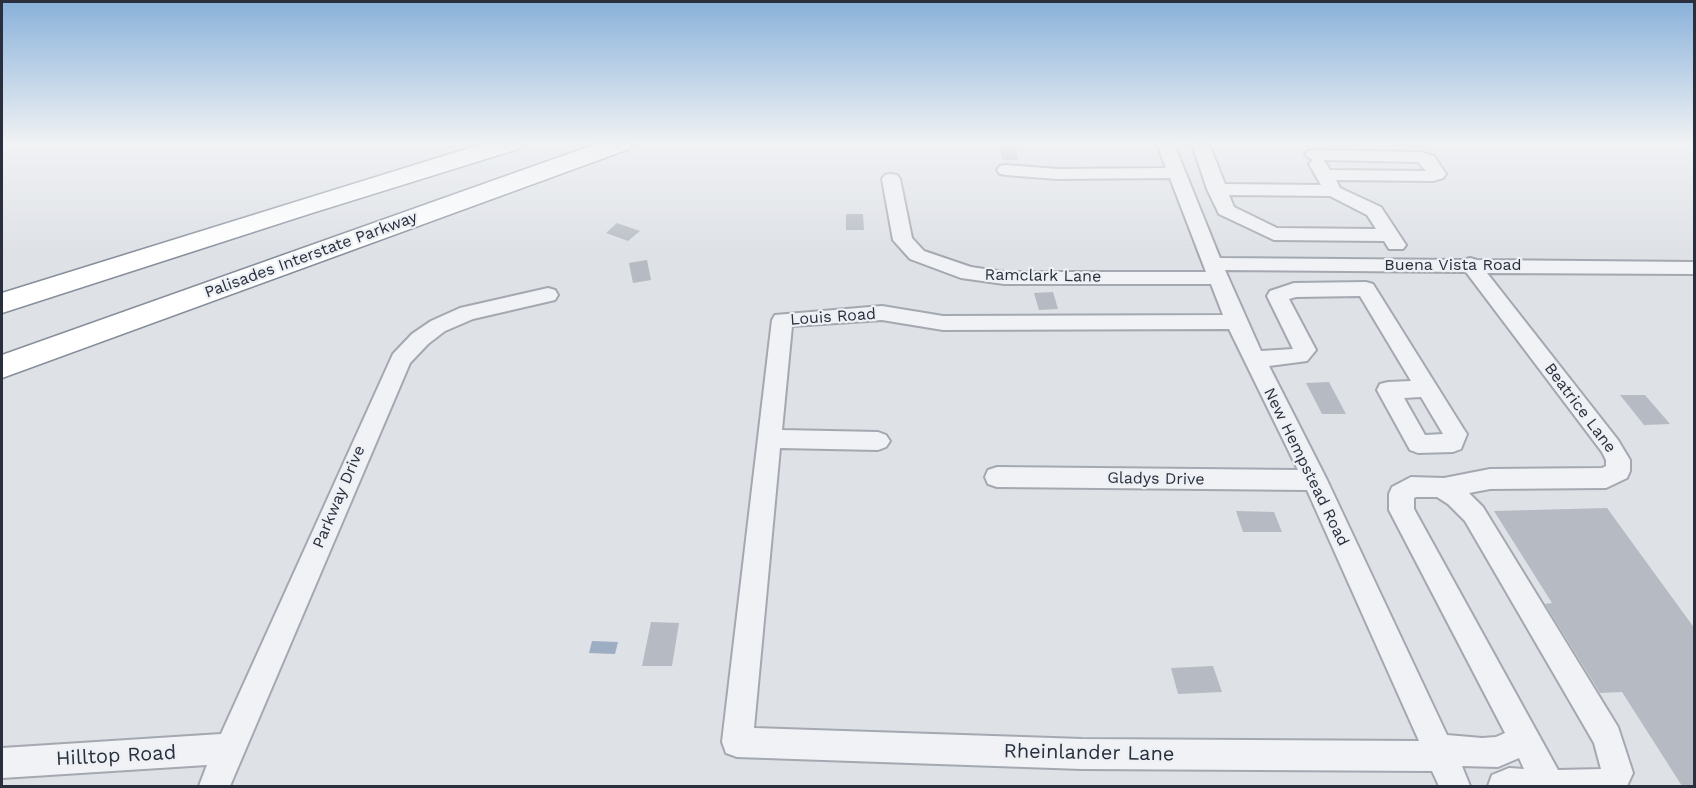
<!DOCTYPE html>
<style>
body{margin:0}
#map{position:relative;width:1696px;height:788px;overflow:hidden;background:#dee1e6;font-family:"Work Sans",sans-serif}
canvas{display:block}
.frame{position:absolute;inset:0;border:3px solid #292f3c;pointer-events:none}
</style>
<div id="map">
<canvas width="1696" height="788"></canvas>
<div class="frame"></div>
</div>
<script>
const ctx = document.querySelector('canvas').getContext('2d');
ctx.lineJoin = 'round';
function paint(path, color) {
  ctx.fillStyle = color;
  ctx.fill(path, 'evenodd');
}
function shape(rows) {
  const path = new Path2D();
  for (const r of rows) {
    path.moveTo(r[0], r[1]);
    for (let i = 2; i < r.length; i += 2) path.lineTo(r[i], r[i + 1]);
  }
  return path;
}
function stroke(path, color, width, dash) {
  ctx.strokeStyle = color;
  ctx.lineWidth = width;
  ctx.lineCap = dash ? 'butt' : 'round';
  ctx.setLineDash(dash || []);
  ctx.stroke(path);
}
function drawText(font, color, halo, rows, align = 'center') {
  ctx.font = font + ' "Work Sans",sans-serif';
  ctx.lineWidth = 4.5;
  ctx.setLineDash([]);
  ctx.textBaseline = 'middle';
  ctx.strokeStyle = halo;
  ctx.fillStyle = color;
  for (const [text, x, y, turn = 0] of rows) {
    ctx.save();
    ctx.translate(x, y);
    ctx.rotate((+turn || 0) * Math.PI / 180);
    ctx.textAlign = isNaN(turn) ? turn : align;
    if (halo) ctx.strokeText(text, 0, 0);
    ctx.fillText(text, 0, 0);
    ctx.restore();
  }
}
paint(shape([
 [592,641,618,642,615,654,589,653]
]), '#9cadc4');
paint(shape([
 [1000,147,1016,147,1018,160,1002,160],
 [846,214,863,214,864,230,846,230],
 [617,223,640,231,628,241,606,233],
 [647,260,651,280,633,283,629,263],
 [1053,292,1058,309,1039,310,1034,293],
 [1329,382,1346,414,1322,414,1306,383],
 [1620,395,1645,395,1670,424,1644,425],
 [1607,508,1695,629,1695,786,1682,786,1622,692,1600,693,1545,604,1552,603,1494,511],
 [1236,511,1274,512,1282,532,1243,532],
 [651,622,679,623,672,666,642,666],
 [1213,666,1222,692,1178,694,1171,668]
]), '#b6bac3');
const minor = shape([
 [1157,144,1174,144,1220,258,1463,260,1470,258,1477,260,1694,262,1694,274,1487,273,1618,440,1630,460,1630,471,1627,478,1606,488,1490,489,1469,493,1483,507,1618,727,1633,773,1627,786,1488,786,1492,775,1509,768,1524,769,1519,758,1498,767,1462,766,1470,786,1439,786,1432,771,1082,769,737,757,726,753,722,742,772,320,775,315,882,306,943,316,1223,315,1211,284,1004,284,961,278,910,259,893,240,882,179,885,175,891,174,897,175,900,179,912,238,924,251,971,267,1004,272,1206,272,1170,178,1057,179,1006,175,1000,174,997,170,1000,166,1006,165,1057,169,1166,168,1157,144],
 [1225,270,1466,272,1602,452,1606,460,1606,466,1602,468,1490,469,1444,478,1411,477,1392,487,1389,494,1389,510,1505,733,1496,737,1482,738,1447,735,1327,480,1269,366,1307,361,1316,350,1289,299,1296,297,1360,296,1411,381,1388,382,1380,384,1377,390,1410,450,1418,453,1453,452,1461,449,1467,434,1463,428,1373,284,1366,282,1294,283,1270,291,1267,296,1293,349,1261,351,1225,270],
 [882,320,943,330,1229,329,1298,470,997,467,988,470,985,477,988,484,997,487,1307,490,1419,741,1082,739,754,728,780,448,878,450,886,447,890,441,886,435,878,432,782,430,792,326,882,320],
 [1421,397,1443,434,1425,435,1404,398,1421,397],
 [1416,497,1437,497,1448,504,1465,521,1594,743,1601,769,1558,770,1414,509,1414,498,1416,497],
 [1192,144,1209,144,1225,184,1321,185,1309,164,1313,160,1305,155,1308,151,1314,150,1420,152,1434,156,1446,174,1443,178,1433,181,1336,180,1340,188,1381,207,1406,245,1403,249,1389,249,1384,241,1274,240,1219,214,1207,189,1192,144],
 [1324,160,1418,162,1426,171,1330,170,1324,160],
 [1229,195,1330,196,1367,215,1376,229,1277,228,1234,207,1229,195],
 [548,288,555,290,558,295,555,300,473,319,445,331,428,344,410,363,230,786,199,786,207,765,2,778,2,748,221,734,393,354,412,334,431,321,460,308,548,288]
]);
const highway = shape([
 [482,144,521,144,518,149,312,213,2,313,2,293,482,144],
 [596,144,632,144,629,149,2,378,2,355,596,144]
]);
stroke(minor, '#a4a8b0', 4);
stroke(highway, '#878e9c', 3);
paint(minor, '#f0f2f5');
paint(highway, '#fff');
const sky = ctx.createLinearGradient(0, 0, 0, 255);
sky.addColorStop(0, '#89b1da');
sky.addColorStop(0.56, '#f0f2f4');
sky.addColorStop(1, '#f0f2f400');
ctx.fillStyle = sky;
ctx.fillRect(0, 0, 1696, 255);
drawText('16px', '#292f3c', '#edf0f4', [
 ["Palisades Interstate Parkway",311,255,-20],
 ["Buena Vista Road",1453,265],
 ["Ramclark Lane",1043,276,1],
 ["Louis Road",833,317,-4],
 ["Beatrice Lane",1580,408,53],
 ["New Hempstead Road",1306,467,64],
 ["Gladys Drive",1156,479,1],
 ["Parkway Drive",339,497,-67]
]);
drawText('20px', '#292f3c', '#edf0f4', [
 ["Rheinlander Lane",1089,753,1],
 ["Hilltop Road",116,756,-3]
]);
</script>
